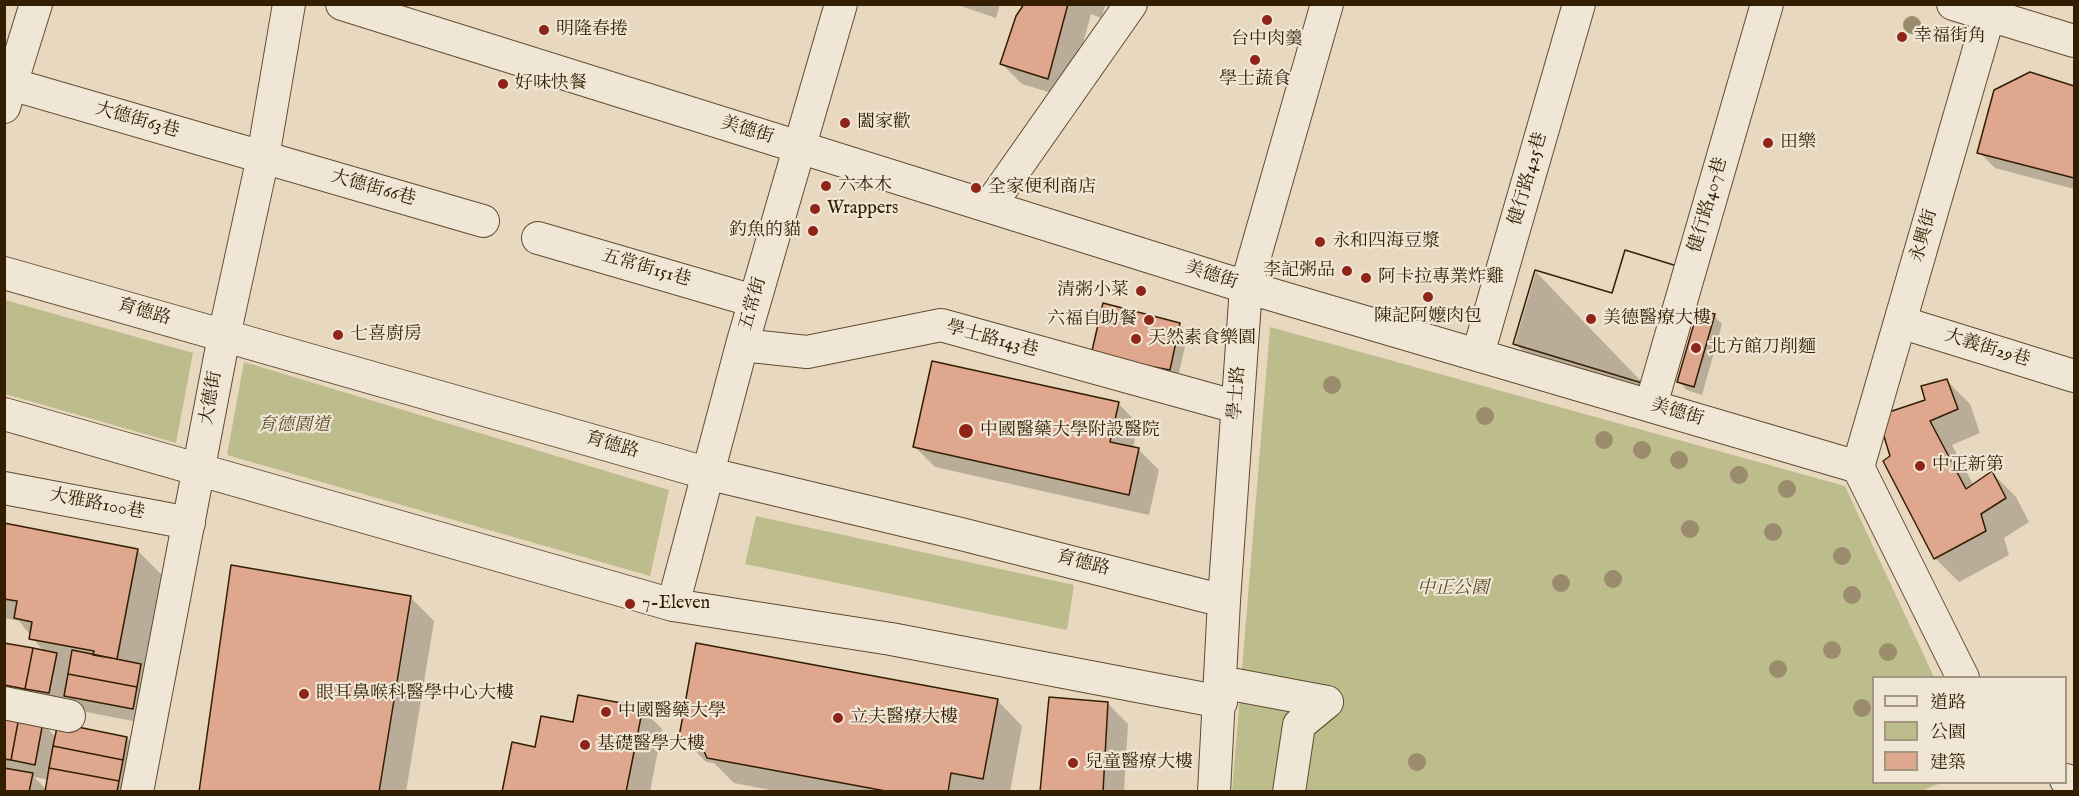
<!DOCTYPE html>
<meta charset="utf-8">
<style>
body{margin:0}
#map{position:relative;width:2079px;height:796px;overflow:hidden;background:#e8d8bf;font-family:"IM FELL English","Noto Serif TC",serif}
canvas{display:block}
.frame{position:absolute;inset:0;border:6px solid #331e01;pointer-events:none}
.legend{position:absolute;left:1872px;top:676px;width:195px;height:108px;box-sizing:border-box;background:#f0e6d5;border:2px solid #a49680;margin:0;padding:8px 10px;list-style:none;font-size:18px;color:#331e01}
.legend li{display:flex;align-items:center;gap:12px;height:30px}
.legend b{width:30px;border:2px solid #a49680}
</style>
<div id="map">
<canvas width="2079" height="796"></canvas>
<div class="frame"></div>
<ul class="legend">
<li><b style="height:8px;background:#f0e6d5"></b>道路</li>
<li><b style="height:16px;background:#bdbc8d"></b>公園</li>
<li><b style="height:16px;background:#dfa78e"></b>建築</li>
</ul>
</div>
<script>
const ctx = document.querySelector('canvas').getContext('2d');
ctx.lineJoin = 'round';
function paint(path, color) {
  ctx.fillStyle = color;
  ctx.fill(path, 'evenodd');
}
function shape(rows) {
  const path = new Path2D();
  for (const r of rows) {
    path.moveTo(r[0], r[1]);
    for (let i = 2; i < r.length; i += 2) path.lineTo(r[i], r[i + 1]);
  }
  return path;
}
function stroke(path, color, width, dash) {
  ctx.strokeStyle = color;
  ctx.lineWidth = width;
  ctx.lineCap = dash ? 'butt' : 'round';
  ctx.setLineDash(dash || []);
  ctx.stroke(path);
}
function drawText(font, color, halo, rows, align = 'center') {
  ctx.font = font + ' "IM FELL English","Noto Serif TC",serif';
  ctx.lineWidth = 4.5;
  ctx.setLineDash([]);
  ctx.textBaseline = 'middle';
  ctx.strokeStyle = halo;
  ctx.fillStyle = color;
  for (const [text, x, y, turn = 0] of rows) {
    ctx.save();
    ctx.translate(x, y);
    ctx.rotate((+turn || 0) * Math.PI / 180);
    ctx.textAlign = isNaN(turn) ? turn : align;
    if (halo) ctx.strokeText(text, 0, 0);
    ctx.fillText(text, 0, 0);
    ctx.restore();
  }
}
paint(shape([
 [5,300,193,353,176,443,5,394],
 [1270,327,1845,486,1934,677,1874,678,1874,782,1941,783,1921,791,1232,792],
 [244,362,669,490,650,576,227,455],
 [756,516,1074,585,1067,630,745,564]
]), '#bdbc8d');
paint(shape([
 [955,4,1000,4,996,18],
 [1025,4,1106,4,1101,18,1091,14,1068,98,1022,84,1002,64],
 [2031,73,2074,88,2074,189,1995,168,1979,152],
 [1536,272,1662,403,1535,364,1515,343],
 [1714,316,1722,324,1702,395,1687,390,1679,382],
 [1179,324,1188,333,1178,377,1101,363],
 [1947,381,1970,404,1980,433,1952,445,1974,486,1992,473,2016,497,2029,522,2004,538,2009,555,1959,582,1935,558,1892,457,1927,401],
 [1118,403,1138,424,1133,448,1139,450,1159,470,1149,515,935,467,915,447],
 [4,525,137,550,162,575,148,724,81,711,67,696,64,708,4,697,4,644,44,652,19,621,4,618],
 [410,597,434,621,406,792,200,792],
 [997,700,1022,726,1010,792,781,792,734,783,714,763,706,762,681,736],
 [1108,704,1128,724,1124,792,1041,792],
 [642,709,662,729,650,792,504,792,574,724],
 [4,716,42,723,57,738,127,738,142,754,135,792,4,792],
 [34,777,49,780,47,790]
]), '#0003');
const building = shape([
 [1024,4,1068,4,1048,79,1000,64,1016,16,1024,4],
 [2030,72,2074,86,2074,178,1977,153,1994,90,2030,72],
 [1625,250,1677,266,1642,383,1513,344,1535,270,1612,293,1625,250],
 [1625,250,1677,266,1642,383,1513,344,1535,270,1612,293,1625,250],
 [1103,303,1180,323,1170,370,1091,355,1103,303],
 [1698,310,1715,314,1694,387,1677,382,1698,310],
 [932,361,1119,402,1110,442,1139,448,1129,495,913,447,932,361],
 [1947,379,1958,409,1930,421,1966,489,1992,471,2006,498,1981,514,1986,531,1934,559,1883,461,1890,456,1880,423,1889,412,1925,400,1921,386,1947,379],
 [4,523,138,549,117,659,93,655,94,651,29,639,32,622,14,618,17,601,4,599,4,523],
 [231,565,411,596,379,792,199,792,231,565],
 [4,643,33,648,25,689,4,685,4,643],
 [696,643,998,699,983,779,951,773,948,792,891,792,707,758,699,740,679,737,696,643],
 [33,648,57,653,49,693,25,689,33,648],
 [72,650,141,664,137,687,68,674,72,650],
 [68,674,137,687,133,709,64,696,68,674],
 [578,695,643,707,626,792,502,792,512,742,535,747,541,716,573,722,578,695],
 [1049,697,1108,702,1103,792,1040,792,1049,697],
 [4,714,19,717,11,760,4,759,4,714],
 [19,717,43,722,35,765,11,760,19,717],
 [58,723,127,737,123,760,53,746,58,723],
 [53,746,123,760,119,781,49,768,53,746],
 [4,768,33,773,29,792,4,792,4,768],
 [49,768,119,781,117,792,45,792,49,768]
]);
paint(building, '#dfa78e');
stroke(building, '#331e01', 1.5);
const minor = shape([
 [342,4,1246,287,1858,467,1963,678],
 [1953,4,2074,41],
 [4,82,483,221],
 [4,107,36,4],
 [990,205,1131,4],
 [538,238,754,301],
 [4,273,706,473,961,534,1224,601],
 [1900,322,2074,376],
 [742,345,807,352,941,325,1237,407],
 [1478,354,1579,4],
 [1651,405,1767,4],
 [4,414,673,605,891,639,1221,702],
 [1858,467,1992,4],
 [4,488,189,523],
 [673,605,742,345,841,4],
 [1220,682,1327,702],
 [4,703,69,716],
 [2066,780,2074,783],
 [137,792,224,336,263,157,289,4],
 [1214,792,1224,601,1246,287,1327,4],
 [1289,792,1299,725,1327,702]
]);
stroke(minor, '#604c30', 34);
stroke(minor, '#f0e6d5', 32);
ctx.fillStyle = '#9b8c6e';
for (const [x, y] of [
 [1912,25],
 [1332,385],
 [1485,416],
 [1604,440],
 [1642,450],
 [1679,460],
 [1739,475],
 [1787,489],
 [1690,529],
 [1773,532],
 [1842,556],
 [1613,579],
 [1561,583],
 [1852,595],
 [1832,650],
 [1888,652],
 [1778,669],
 [1862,708],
 [1417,762]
]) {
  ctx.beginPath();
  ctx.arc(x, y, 9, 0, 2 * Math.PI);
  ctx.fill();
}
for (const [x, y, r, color] of [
 [1267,20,6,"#8f2418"],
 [544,30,6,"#8f2418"],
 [1902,37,6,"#8f2418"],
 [1255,60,6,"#8f2418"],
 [503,84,6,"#8f2418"],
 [845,123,6,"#8f2418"],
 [1768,143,6,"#8f2418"],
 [826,186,6,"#8f2418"],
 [976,188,6,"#8f2418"],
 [815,209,6,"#8f2418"],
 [813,231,6,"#8f2418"],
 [1320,242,6,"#8f2418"],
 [1347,271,6,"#8f2418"],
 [1366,278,6,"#8f2418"],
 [1141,291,6,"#8f2418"],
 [1428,297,6,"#8f2418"],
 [1591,319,6,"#8f2418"],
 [1149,320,6,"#8f2418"],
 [338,335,6,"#8f2418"],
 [1136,339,6,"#8f2418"],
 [1696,348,6,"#8f2418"],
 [966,431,8,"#8f2418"],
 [1920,466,6,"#8f2418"],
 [630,604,6,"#8f2418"],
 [304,694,6,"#8f2418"],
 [606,712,6,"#8f2418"],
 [838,718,6,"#8f2418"],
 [585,745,6,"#8f2418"],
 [1073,763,6,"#8f2418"]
]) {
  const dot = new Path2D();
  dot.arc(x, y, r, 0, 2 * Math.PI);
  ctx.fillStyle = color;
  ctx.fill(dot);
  stroke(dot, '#f0e6d5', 2);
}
drawText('18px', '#331e01', '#f0e6d5', [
 ["明隆春捲",556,30],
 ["幸福街角",1914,37],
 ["台中肉羹",1267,40,"center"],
 ["學士蔬食",1255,80,"center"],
 ["好味快餐",515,84],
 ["闔家歡",857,123],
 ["田樂",1780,143],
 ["六本木",838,186],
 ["全家便利商店",988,188],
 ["Wrappers",827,209],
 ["釣魚的貓",801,231,"right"],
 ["永和四海豆漿",1332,242],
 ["李記粥品",1335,271,"right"],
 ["阿卡拉專業炸雞",1378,278],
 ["清粥小菜",1129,291,"right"],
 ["陳記阿嬤肉包",1428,317,"center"],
 ["美德醫療大樓",1603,319],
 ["六福自助餐",1137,320,"right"],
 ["七喜廚房",350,335],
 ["天然素食樂園",1148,339],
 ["北方館刀削麵",1708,348],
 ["中國醫藥大學附設醫院",980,431],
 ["中正新第",1932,466],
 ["7-Eleven",642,604],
 ["眼耳鼻喉科醫學中心大樓",316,694],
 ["中國醫藥大學",618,712],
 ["立夫醫療大樓",850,718],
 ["基礎醫學大樓",597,745],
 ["兒童醫療大樓",1085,763]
], 'left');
drawText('18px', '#331e01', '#f0e6d5', [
 ["大德街63巷",137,121,16],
 ["美德街",747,131,17],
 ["健行路425巷",1529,179,-74],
 ["大德街66巷",373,189,16],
 ["健行路407巷",1709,205,-74],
 ["永興街",1925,236,-74],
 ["五常街151巷",646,269,16],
 ["美德街",1211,276,18],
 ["五常街",754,304,-74],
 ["育德路",144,313,16],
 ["學士路143巷",992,340,15],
 ["大義街29巷",1987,349,17],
 ["學士路",1238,393,-86],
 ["大德街",212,398,-80],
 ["美德街",1677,413,17],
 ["育德路",612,446,16],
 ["大雅路100巷",97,505,11],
 ["育德路",1083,564,14]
]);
drawText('italic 18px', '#5c4d2b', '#f0e6d5', [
 ["育德園道",294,426],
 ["中正公園",1453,589]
]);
</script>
